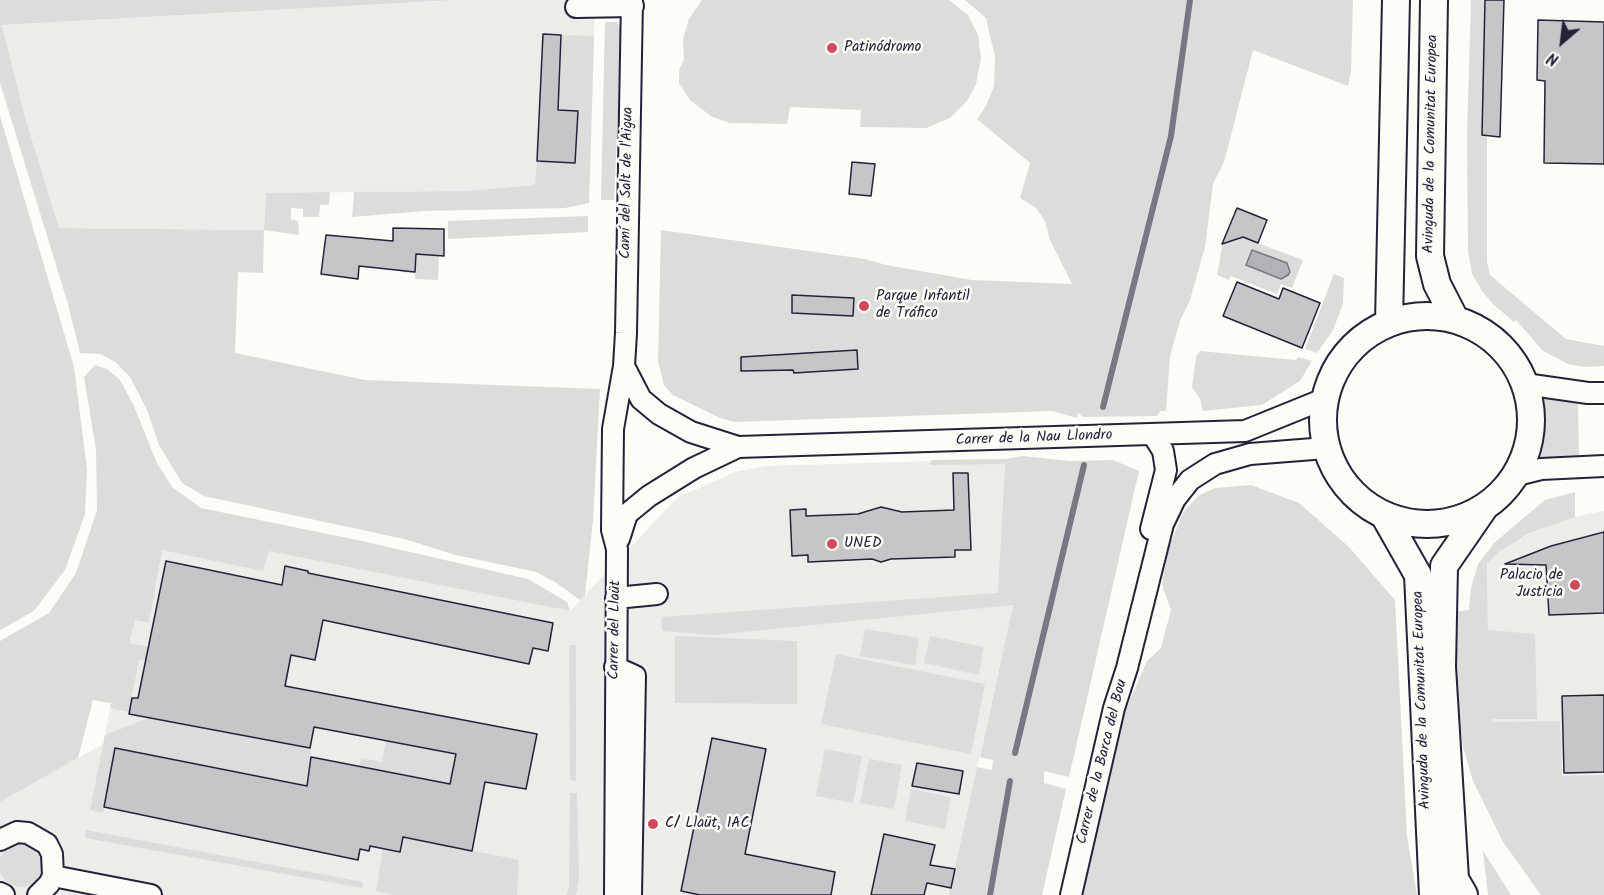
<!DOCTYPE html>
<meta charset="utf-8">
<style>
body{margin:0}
#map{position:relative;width:1604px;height:895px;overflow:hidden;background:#fdfcf7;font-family:Kalam,sans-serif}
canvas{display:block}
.north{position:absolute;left:1532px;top:12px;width:60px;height:60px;-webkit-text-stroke:4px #fdfcf7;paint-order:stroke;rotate:208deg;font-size:16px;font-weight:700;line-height:24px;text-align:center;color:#22223b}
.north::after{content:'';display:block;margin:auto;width:21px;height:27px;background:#22223b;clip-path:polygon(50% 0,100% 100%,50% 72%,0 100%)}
</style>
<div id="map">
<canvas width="1604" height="895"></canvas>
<div class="north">N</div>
</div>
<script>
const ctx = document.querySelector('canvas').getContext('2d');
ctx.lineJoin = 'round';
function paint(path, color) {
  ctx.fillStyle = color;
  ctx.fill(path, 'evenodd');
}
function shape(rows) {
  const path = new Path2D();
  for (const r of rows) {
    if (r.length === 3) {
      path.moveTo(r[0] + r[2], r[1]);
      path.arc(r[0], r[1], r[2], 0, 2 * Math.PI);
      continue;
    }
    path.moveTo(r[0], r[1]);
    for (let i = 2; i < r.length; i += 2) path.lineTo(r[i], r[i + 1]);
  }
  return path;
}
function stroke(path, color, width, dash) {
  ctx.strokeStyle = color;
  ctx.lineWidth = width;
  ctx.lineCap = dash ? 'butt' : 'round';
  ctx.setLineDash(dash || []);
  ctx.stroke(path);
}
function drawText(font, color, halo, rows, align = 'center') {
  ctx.font = font + ' Kalam,sans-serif';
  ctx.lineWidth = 5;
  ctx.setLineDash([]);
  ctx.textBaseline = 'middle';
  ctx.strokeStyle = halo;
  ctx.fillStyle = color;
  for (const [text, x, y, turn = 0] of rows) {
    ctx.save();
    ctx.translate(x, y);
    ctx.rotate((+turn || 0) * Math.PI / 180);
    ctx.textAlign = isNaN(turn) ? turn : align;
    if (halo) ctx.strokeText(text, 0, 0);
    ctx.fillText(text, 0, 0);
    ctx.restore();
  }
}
paint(shape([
 [456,0,595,0,590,180,466,191,266,193,264,230,59,228,26,120,2,25],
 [1005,459,998,606,1013,605,949,895,0,895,0,802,103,744,148,524,570,611,677,498,735,472,766,466],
 [1604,511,1604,803,1463,747,1488,631,1487,564,1499,552,1530,533,1569,518]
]), '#ecece9');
paint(shape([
 [0,0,456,0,2,25,26,120,59,228,264,230,266,193,330,192,329,205,320,205,319,217,303,217,303,209,291,208,291,219,298,221,299,235,264,230,263,273,238,272,235,353,365,380,600,389,593,521,585,595,580,600,555,582,536,572,456,555,404,539,204,496,182,483,159,445,147,410,130,377,115,362,101,354,80,353,68,304,0,83],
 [702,0,949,0,968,15,978,35,981,58,976,84,967,101,950,118,926,128,860,127,861,110,790,107,787,124,730,123,712,117,690,100,679,83,679,70,684,60,683,39,689,19],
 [965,0,1353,0,1351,71,1348,86,1253,50,1224,162,1213,184,1205,247,1190,300,1180,321,1170,356,1166,411,1160,411,1157,416,1084,417,1077,413,1078,418,1052,411,734,422,720,418,673,395,664,385,658,362,661,230,865,259,886,265,972,280,1072,284,1050,240,1045,221,1036,208,1020,198,1030,163,977,119,986,106,994,86,995,57,986,18],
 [1471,0,1485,0,1482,135,1487,136,1487,262,1490,275,1566,339,1604,346,1604,366,1584,367,1568,364,1543,351,1516,320,1514,322,1493,304,1482,291,1472,274,1468,251,1467,134],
 [605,22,617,22,622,30,614,200,601,200],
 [561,35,594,36,589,203,565,208,425,211,352,217,354,192,466,191,535,185,537,161,578,111,558,110],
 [0,116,74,367,87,469,85,514,65,570,34,611,0,630],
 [588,216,588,232,448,239,448,221],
 [1239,236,1303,260,1292,288,1281,284,1277,294,1231,276,1229,280,1217,275,1223,242,1238,239],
 [393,247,439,254,438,280,415,279,415,273,401,272],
 [1334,274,1344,278,1343,304,1333,330,1317,353,1305,349],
 [1200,351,1296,360,1298,357,1312,361,1300,381,1262,405,1203,411,1200,399,1192,387,1196,357],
 [95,365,107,369,120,380,134,406,156,461,172,487,201,508,362,541,528,579,567,602,570,611,269,551,263,571,162,550,149,623,135,620,129,643,241,665,239,677,139,659,129,712,110,708,111,703,93,700,78,758,0,802,0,641,49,613,76,573,97,510,96,450,84,377],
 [1535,395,1578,404,1579,456,1533,461,1539,445,1539,426],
 [1022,456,1071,461,1113,460,1139,471,1069,777,1044,771,1044,783,1066,789,1042,895,949,895,977,767,992,770,993,760,980,757,1013,605,713,635,662,631,661,617,998,593,1005,464,931,465,931,460,1005,459],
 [1251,485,1299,503,1349,547,1395,600,1407,836,1417,895,1083,895,1124,714,1147,661,1161,648,1171,610,1162,585,1168,550,1183,513,1198,496,1215,488],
 [1575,492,1575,517,1529,533,1499,552,1487,564,1488,630,1535,634,1537,719,1492,719,1492,722,1560,721,1562,776,1604,775,1604,895,1541,895,1503,842,1473,781,1463,747,1458,710,1453,612,1469,610,1471,588,1478,564,1494,543,1545,500],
 [865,629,919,638,915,665,860,656],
 [675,636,797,641,797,704,675,703],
 [930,636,984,647,979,675,924,663],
 [569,645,576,645,576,781,570,780],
 [836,654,985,684,971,754,821,724],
 [149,718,311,749,311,757,359,766,361,758,382,762,386,741,456,754,452,775,485,782,367,798,116,748,103,813,90,810,105,735],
 [825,749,862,756,853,803,816,796],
 [869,759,902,765,894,809,860,803],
 [911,789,951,797,945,829,905,821],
 [570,793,577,793,579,878,576,895,567,895,569,885],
 [86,830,363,882,362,888,85,838],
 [403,837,519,860,517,895,395,895,376,891,383,848],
 [21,865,22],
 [1483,851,1506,887,1511,895,1488,895]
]), '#dddcdb');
const water = shape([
 [1252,250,1287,263,1290,272,1288,275,1281,279,1246,265,1252,250]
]);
paint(water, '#b2b2b7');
stroke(water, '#787885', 1.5);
stroke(shape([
 [1103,407,1171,136,1190,0],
 [1015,753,1084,465],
 [990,895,1010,781]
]), '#787885', 6);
const building = shape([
 [1485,0,1504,0,1500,137,1482,135,1485,0],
 [1538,20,1604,22,1604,164,1544,163,1545,81,1537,80,1538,20],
 [543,34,561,35,558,110,578,111,575,163,537,161,543,34],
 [852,162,875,164,871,196,849,194,852,162],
 [1237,208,1267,220,1258,243,1243,237,1222,244,1237,208],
 [393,228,444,229,444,256,416,254,415,272,359,266,358,279,321,274,326,235,393,241,393,228],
 [1237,282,1279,299,1283,288,1320,303,1302,348,1223,316,1237,282],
 [792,295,854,298,853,316,792,313,792,295],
 [857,350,858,369,794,373,793,370,741,371,741,357,857,350],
 [953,473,968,473,971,550,955,550,955,557,891,559,881,562,872,559,808,562,808,555,792,556,790,510,806,509,806,516,858,514,881,507,902,512,954,510,953,473],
 [1604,532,1604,613,1549,615,1546,565,1505,564,1551,546,1604,532],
 [166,561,282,585,285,566,308,571,308,573,553,623,548,651,533,648,529,664,323,620,315,660,291,655,285,686,537,734,526,789,485,782,472,851,403,837,400,852,370,846,369,851,360,849,358,860,104,807,115,748,307,786,311,757,450,784,456,754,314,727,310,748,129,714,132,698,138,698,166,561],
 [1604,695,1604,772,1564,773,1562,696,1604,695],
 [712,738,766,749,745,854,835,872,831,895,700,895,681,891,712,738],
 [917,763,963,771,959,794,912,786,917,763],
 [884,834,935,845,930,865,955,869,951,888,927,883,924,895,871,895,884,834]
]);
paint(building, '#c6c6c8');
stroke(building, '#22223b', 1.5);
const minor = shape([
 [576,7,633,6],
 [624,366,641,399,659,414,691,432,738,447,1245,431,1324,399],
 [1525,384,1588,393,1604,393],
 [1517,475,1541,469,1604,466],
 [1151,529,1166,470,1163,451,1153,435],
 [619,539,627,514,649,496,694,468,738,447],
 [616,598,657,594],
 [615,667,635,676,631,895],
 [0,840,17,832,28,833,47,844,52,854,53,876,49,884,38,895],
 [53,876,151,895],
 [0,893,4,895],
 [615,895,617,549,612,530,613,429,624,366,626,333,632,0],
 [1071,895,1114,708,1127,668,1163,524,1175,499,1190,480,1215,464,1250,454,1326,448]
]);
const major = shape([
 [1434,0,1430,256,1437,284,1455,319],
 [1427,420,104],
 [1389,322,1396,0],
 [1384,515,1418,575,1433,895],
 [1456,895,1442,667,1444,566,1484,508]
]);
const highway = shape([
 [1455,883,1462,895]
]);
stroke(minor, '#22223b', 24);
stroke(major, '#22223b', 30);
stroke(highway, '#22223b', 34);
stroke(minor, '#fdfcf7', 20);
stroke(major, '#fdfcf7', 26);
stroke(highway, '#fdfcf7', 30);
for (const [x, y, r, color] of [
 [832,48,6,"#d1495b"],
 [864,306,6,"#d1495b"],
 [832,544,6,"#d1495b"],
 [1575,585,6,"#d1495b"],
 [653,824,6,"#d1495b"]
]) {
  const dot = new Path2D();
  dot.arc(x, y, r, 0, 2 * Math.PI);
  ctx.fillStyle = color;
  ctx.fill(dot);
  stroke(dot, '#fdfcf7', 2);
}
drawText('15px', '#22223b', '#fdfcf7', [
 ["Patinódromo",844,48],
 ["Parque Infantil",876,297],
 ["de Tráfico",876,314],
 ["UNED",844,544],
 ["Palacio de",1563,576,"right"],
 ["Justicia",1563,593,"right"],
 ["C/ Llaüt, 1AC",665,824]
], 'left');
drawText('15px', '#22223b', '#fdfcf7', [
 ["Avinguda de la Comunitat Europea",1432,144,-89],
 ["Camí del Salt de l'Aigua",628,183,-89],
 ["Carrer de la Nau Llondro",1034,439,-2],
 ["Carrer del Llaüt",616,630,-89],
 ["Avinguda de la Comunitat Europea",1423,700,-92],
 ["Carrer de la Barca del Bou",1103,762,-76]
]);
</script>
